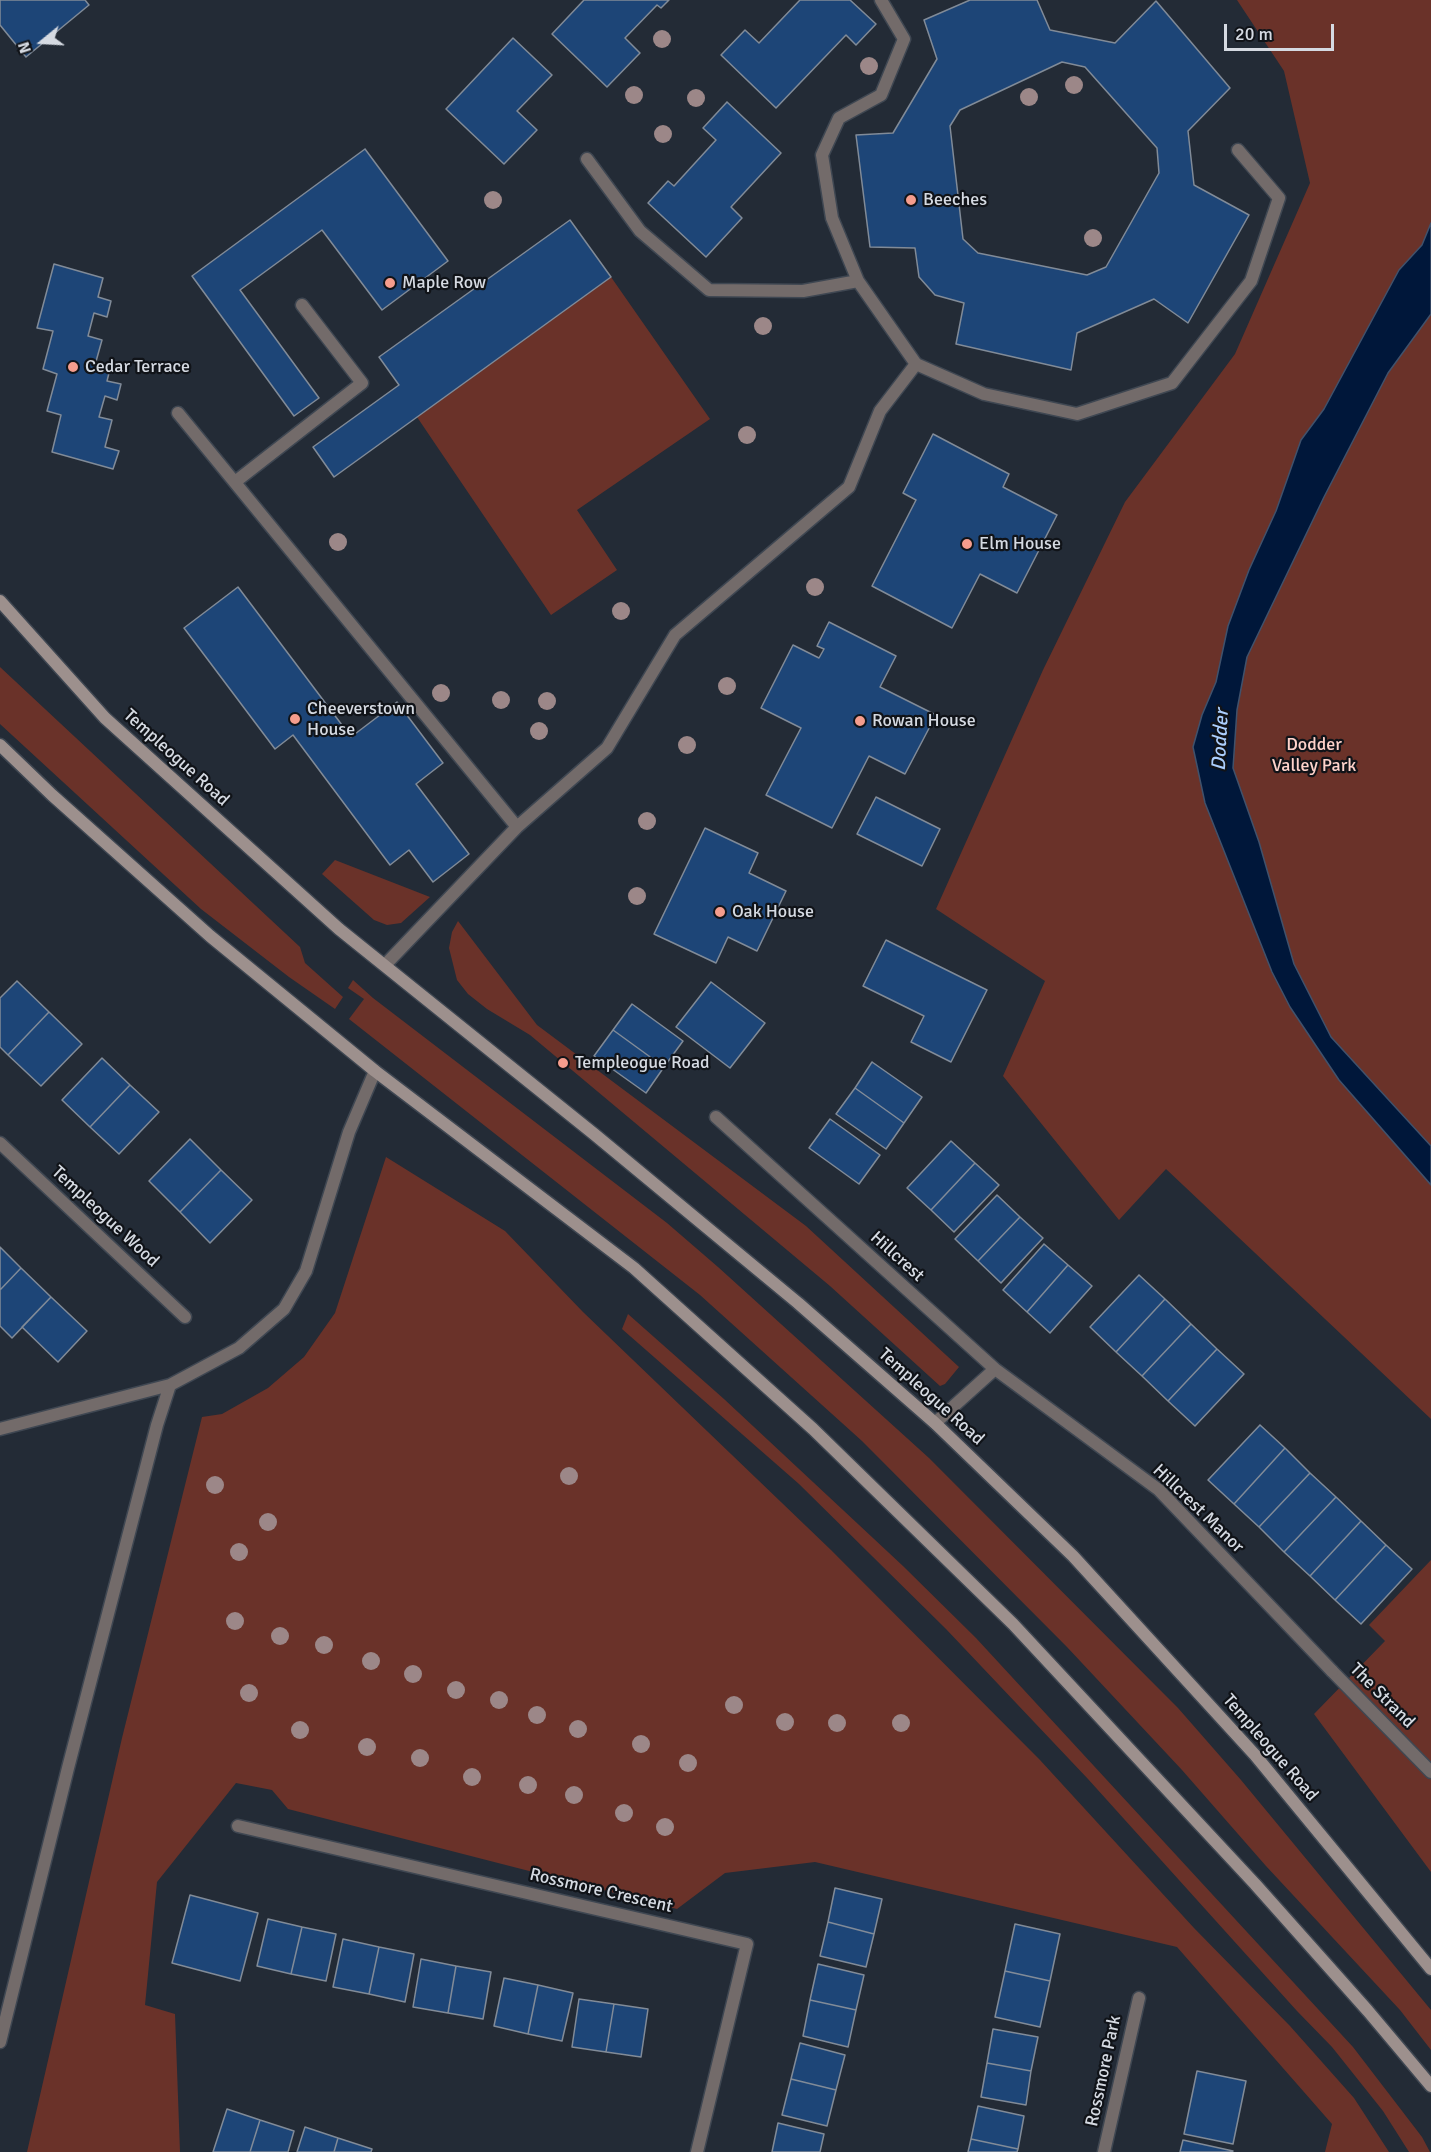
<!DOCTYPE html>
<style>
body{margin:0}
#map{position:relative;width:1431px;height:2152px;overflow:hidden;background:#232b36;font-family:Signika,sans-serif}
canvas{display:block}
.north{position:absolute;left:12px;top:12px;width:60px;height:60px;-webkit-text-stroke:4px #101318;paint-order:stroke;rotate:252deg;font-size:16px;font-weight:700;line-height:24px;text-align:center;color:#d5dae2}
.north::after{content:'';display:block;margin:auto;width:21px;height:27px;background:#d5dae2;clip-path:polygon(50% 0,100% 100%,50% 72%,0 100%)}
.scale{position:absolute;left:1224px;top:24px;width:110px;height:27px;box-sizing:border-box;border:3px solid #d5dae2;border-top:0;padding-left:8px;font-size:18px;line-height:21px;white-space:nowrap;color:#d5dae2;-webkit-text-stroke:4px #101318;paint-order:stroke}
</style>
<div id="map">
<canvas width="1431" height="2152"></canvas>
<div class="north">N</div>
<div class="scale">20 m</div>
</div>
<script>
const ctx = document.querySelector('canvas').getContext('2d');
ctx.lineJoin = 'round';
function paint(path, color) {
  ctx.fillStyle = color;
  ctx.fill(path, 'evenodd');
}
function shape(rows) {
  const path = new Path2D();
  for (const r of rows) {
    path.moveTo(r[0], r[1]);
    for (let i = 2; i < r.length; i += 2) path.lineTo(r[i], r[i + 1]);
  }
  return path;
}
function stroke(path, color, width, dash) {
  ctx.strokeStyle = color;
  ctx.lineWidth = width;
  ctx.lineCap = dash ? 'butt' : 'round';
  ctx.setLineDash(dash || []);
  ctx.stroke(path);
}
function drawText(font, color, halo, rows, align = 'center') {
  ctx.font = font + ' Signika,sans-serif';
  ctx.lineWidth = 4.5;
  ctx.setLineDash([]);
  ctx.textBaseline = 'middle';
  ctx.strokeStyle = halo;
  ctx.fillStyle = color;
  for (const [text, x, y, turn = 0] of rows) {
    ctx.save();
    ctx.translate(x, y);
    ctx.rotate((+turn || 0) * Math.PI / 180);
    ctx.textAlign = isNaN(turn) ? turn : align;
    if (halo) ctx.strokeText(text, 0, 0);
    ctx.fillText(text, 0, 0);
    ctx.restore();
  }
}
paint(shape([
 [1237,0,1431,0,1431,1419,1166,1169,1119,1220,1003,1076,1045,981,936,909,1043,670,1125,502,1235,354,1310,183,1284,71],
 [611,277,710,419,577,510,617,570,551,615,417,417],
 [0,667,300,947,305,963,343,997,335,1009,289,977,201,909,0,724],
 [335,860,430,897,401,923,387,925,374,920,322,874],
 [458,921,537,1025,806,1226,959,1367,945,1384,940,1386,830,1286,530,1035,487,1009,468,994,457,980,449,948,452,932],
 [353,980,373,998,667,1223,718,1267,929,1458,1178,1708,1241,1780,1431,2010,1431,2050,1400,2010,1266,1866,1182,1770,1067,1647,862,1441,700,1295,349,1019,364,999,348,988],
 [386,1157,505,1231,583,1312,831,1550,1040,1760,1194,1928,1290,2026,1354,2098,1389,2152,1325,2152,1332,2124,1177,1947,815,1862,725,1873,677,1909,288,1809,272,1790,236,1783,157,1882,145,2005,175,2014,180,2152,27,2152,122,1738,202,1417,222,1414,268,1388,304,1357,335,1313],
 [628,1314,724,1399,903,1566,976,1638,1353,2047,1422,2137,1430,2152,1409,2152,1383,2111,1332,2047,1297,2011,1088,1779,946,1629,799,1484,622,1329],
 [1431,1560,1431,1872,1314,1714,1385,1641,1369,1625]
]), '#6a3229');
const water = shape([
 [1431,223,1431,314,1388,373,1324,497,1247,657,1237,710,1233,768,1259,842,1294,964,1331,1037,1431,1146,1431,1185,1339,1080,1290,1007,1272,972,1205,803,1193,747,1202,715,1216,682,1228,626,1249,570,1276,511,1301,440,1324,409,1399,270,1422,245,1431,223]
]);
paint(water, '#00173a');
stroke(water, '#40526c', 1.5);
const building = shape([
 [0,0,85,0,89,5,26,57,0,25,0,0],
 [584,0,669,0,661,8,657,5,625,38,640,53,607,87,552,34,584,0],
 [800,0,850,0,876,24,856,45,846,35,776,108,721,55,745,30,759,43,800,0],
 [970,0,1037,0,1050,30,1115,43,1156,1,1230,88,1188,131,1194,185,1249,215,1188,323,1154,299,1077,333,1071,370,956,344,964,303,935,295,919,277,915,248,870,247,856,135,893,133,937,59,924,20,970,0],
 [1062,62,1085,67,1157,148,1159,173,1106,267,1087,275,978,253,963,239,950,126,960,110,1062,62],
 [513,38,552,75,517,111,537,130,504,164,446,109,513,38],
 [727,102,781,153,731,207,742,218,706,257,648,203,668,181,674,186,716,140,703,128,727,102],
 [365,149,448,261,382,310,322,230,240,290,319,398,294,416,192,276,365,149],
 [570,220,611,277,334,477,313,447,399,385,379,357,570,220],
 [54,264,103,278,98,297,111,301,107,317,94,313,88,336,102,340,95,365,110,369,107,381,121,384,117,400,105,396,99,417,112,420,105,447,119,451,113,469,52,452,61,415,47,411,57,374,43,369,53,331,37,328,54,264],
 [933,434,1009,474,1003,487,1057,515,1017,593,980,574,952,628,872,586,916,500,903,493,933,434],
 [238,587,351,737,397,702,443,763,416,784,469,854,433,882,409,850,390,865,293,735,275,749,184,628,238,587],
 [829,622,896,656,880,687,936,715,905,774,869,756,832,828,766,795,801,728,761,708,793,645,819,658,824,649,817,646,829,622],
 [876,797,940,829,922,866,857,834,876,797],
 [705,828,758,853,749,873,786,891,757,951,728,937,716,963,654,934,705,828],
 [886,940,987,990,951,1062,911,1042,924,1016,863,986,886,940],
 [17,981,49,1012,8,1055,0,1047,0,998,17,981],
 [711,982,765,1023,730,1068,676,1027,711,982],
 [632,1004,683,1041,664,1067,613,1030,632,1004],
 [49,1012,82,1044,41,1086,8,1055,49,1012],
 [613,1030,664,1067,646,1093,594,1056,613,1030],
 [102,1058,130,1085,90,1127,62,1100,102,1058],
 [872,1062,922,1097,904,1123,855,1088,872,1062],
 [130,1085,159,1112,119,1154,90,1127,130,1085],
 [855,1088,904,1123,886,1149,836,1114,855,1088],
 [830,1119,880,1155,859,1184,809,1148,830,1119],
 [190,1139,221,1170,180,1212,149,1181,190,1139],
 [951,1141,975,1163,931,1210,907,1188,951,1141],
 [975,1163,999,1185,954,1232,931,1210,975,1163],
 [221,1170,252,1200,210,1243,180,1212,221,1170],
 [997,1195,1020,1217,978,1261,955,1239,997,1195],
 [1020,1217,1043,1238,1001,1283,978,1261,1020,1217],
 [1044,1244,1068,1265,1027,1312,1003,1290,1044,1244],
 [0,1247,21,1268,0,1290,0,1247],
 [1068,1265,1092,1286,1050,1333,1027,1312,1068,1265],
 [21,1268,51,1297,12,1338,0,1326,0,1290,21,1268],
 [1139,1275,1165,1299,1116,1352,1090,1327,1139,1275],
 [51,1297,87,1331,58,1362,22,1327,51,1297],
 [1165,1299,1191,1324,1142,1376,1116,1352,1165,1299],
 [1191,1324,1217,1349,1168,1401,1142,1376,1191,1324],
 [1217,1349,1244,1374,1195,1426,1168,1401,1217,1349],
 [1260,1425,1285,1448,1234,1504,1208,1480,1260,1425],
 [1285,1448,1310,1473,1259,1527,1234,1504,1285,1448],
 [1310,1473,1336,1497,1284,1552,1259,1527,1310,1473],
 [1336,1497,1361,1521,1310,1576,1284,1552,1336,1497],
 [1361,1521,1386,1545,1335,1600,1310,1576,1361,1521],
 [1386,1545,1412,1569,1361,1624,1335,1600,1386,1545],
 [835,1888,882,1899,874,1934,828,1922,835,1888],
 [190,1895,258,1913,240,1981,172,1963,190,1895],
 [268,1919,302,1927,291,1974,257,1966,268,1919],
 [828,1922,874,1934,866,1967,820,1956,828,1922],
 [1015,1924,1060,1934,1050,1981,1005,1971,1015,1924],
 [302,1927,336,1934,326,1981,291,1974,302,1927],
 [343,1939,379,1947,369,1994,333,1987,343,1939],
 [379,1947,414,1954,405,2002,369,1994,379,1947],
 [421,1959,456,1966,448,2013,413,2007,421,1959],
 [818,1964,864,1975,856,2010,810,2000,818,1964],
 [456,1966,491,1972,483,2019,448,2013,456,1966],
 [1005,1971,1050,1981,1040,2027,995,2017,1005,1971],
 [504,1978,538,1985,528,2034,494,2026,504,1978],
 [538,1985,573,1993,562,2041,528,2034,538,1985],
 [579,1999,614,2004,606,2052,572,2047,579,1999],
 [810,2000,856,2010,848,2047,803,2036,810,2000],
 [614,2004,648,2009,641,2057,606,2052,614,2004],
 [993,2029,1038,2037,1031,2071,987,2063,993,2029],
 [800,2043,845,2055,836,2090,791,2079,800,2043],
 [987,2063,1031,2071,1026,2105,981,2097,987,2063],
 [1197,2071,1246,2081,1233,2144,1184,2134,1197,2071],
 [791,2079,836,2090,827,2126,782,2115,791,2079],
 [978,2106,1024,2116,1018,2149,971,2139,978,2106],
 [227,2109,260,2120,250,2152,213,2152,227,2109],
 [260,2120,294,2131,288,2152,250,2152,260,2120],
 [778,2123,824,2134,820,2152,772,2152,778,2123],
 [305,2127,338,2138,334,2152,297,2152,305,2127],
 [338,2138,372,2149,371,2152,334,2152,338,2138],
 [971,2139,1018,2149,1017,2152,968,2152,971,2139],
 [1183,2140,1233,2151,1232,2152,1180,2152,1183,2140]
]);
paint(building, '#1d4577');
stroke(building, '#818b98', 1.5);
const lane = shape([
 [881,0,904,39,881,95,839,118,822,155,832,218,858,281,916,364,984,394,1077,414,1172,383,1251,281,1279,198,1238,150],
 [587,159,640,231,709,290,803,291,858,281],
 [178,413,517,827],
 [235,482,362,383,302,305],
 [385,965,517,827,607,748,675,635,849,487,880,411,916,364],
 [0,1429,170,1385],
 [1332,1671,1431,1772],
 [0,2042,68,1768,157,1425,170,1385,239,1348,284,1309,306,1271,349,1132,375,1071]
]);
const street = shape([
 [716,1117,995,1369,1159,1490,1332,1671],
 [0,1143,185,1317],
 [935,1423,995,1369],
 [238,1826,747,1944,697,2152],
 [1104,2152,1139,1998]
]);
const secondary = shape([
 [0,601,105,718,339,929,594,1134,798,1303,935,1423,1073,1556,1255,1755,1431,1969],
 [0,745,52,795,210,936,375,1071,634,1268,813,1429,1013,1624,1255,1884,1368,2011,1431,2086]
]);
stroke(lane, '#3f4752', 15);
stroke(street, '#3f4752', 15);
stroke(secondary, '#3f4752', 15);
stroke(lane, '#736b6a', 12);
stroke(street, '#736b6a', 12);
stroke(secondary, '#9d908d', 12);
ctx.fillStyle = '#9c8788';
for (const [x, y] of [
 [662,39],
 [869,66],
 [1074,85],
 [634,95],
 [1029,97],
 [696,98],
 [663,134],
 [493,200],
 [1093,238],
 [763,326],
 [747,435],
 [338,542],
 [815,587],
 [621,611],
 [727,686],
 [441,693],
 [501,700],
 [547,701],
 [539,731],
 [687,745],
 [647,821],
 [637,896],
 [569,1476],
 [215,1485],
 [268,1522],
 [239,1552],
 [235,1621],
 [280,1636],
 [324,1645],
 [371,1661],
 [413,1674],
 [456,1690],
 [249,1693],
 [499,1700],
 [734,1705],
 [537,1715],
 [785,1722],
 [837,1723],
 [901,1723],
 [578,1729],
 [300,1730],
 [641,1744],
 [367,1747],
 [420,1758],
 [688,1763],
 [472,1777],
 [528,1785],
 [574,1795],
 [624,1813],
 [665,1827]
]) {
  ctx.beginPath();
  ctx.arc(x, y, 9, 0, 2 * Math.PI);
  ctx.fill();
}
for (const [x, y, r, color] of [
 [911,200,6,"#f59d8d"],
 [390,283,6,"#f59d8d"],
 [73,367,6,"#f59d8d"],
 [967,544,6,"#f59d8d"],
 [295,719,6,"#f59d8d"],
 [860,721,6,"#f59d8d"],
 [720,912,6,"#f59d8d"],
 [563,1063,6,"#f59d8d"]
]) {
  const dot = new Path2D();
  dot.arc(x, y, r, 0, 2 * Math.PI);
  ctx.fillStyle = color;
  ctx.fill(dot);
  stroke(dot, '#101318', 2);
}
drawText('18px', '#d5dae2', '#101318', [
 ["Beeches",923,200],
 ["Maple Row",402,283],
 ["Cedar Terrace",85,367],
 ["Elm House",979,544],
 ["Cheeverstown",307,709],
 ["House",307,730],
 ["Rowan House",872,721],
 ["Oak House",732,912],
 ["Templeogue Road",575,1063]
], 'left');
drawText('18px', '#ffd3cb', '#101318', [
 ["Dodder",1314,745],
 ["Valley Park",1314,766]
]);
drawText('18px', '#d5dae2', '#101318', [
 ["Templeogue Road",176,758,42],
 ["Templeogue Wood",105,1217,43],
 ["Hillcrest",897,1257,42],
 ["Templeogue Road",931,1397,42],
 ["Hillcrest Manor",1198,1509,44],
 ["The Strand",1382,1696,45],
 ["Templeogue Road",1270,1748,49],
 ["Rossmore Crescent",601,1891,13],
 ["Rossmore Park",1104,2071,-78]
]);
drawText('italic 20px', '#abcefd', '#101318', [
 ["Dodder",1221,740,-87]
]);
</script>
